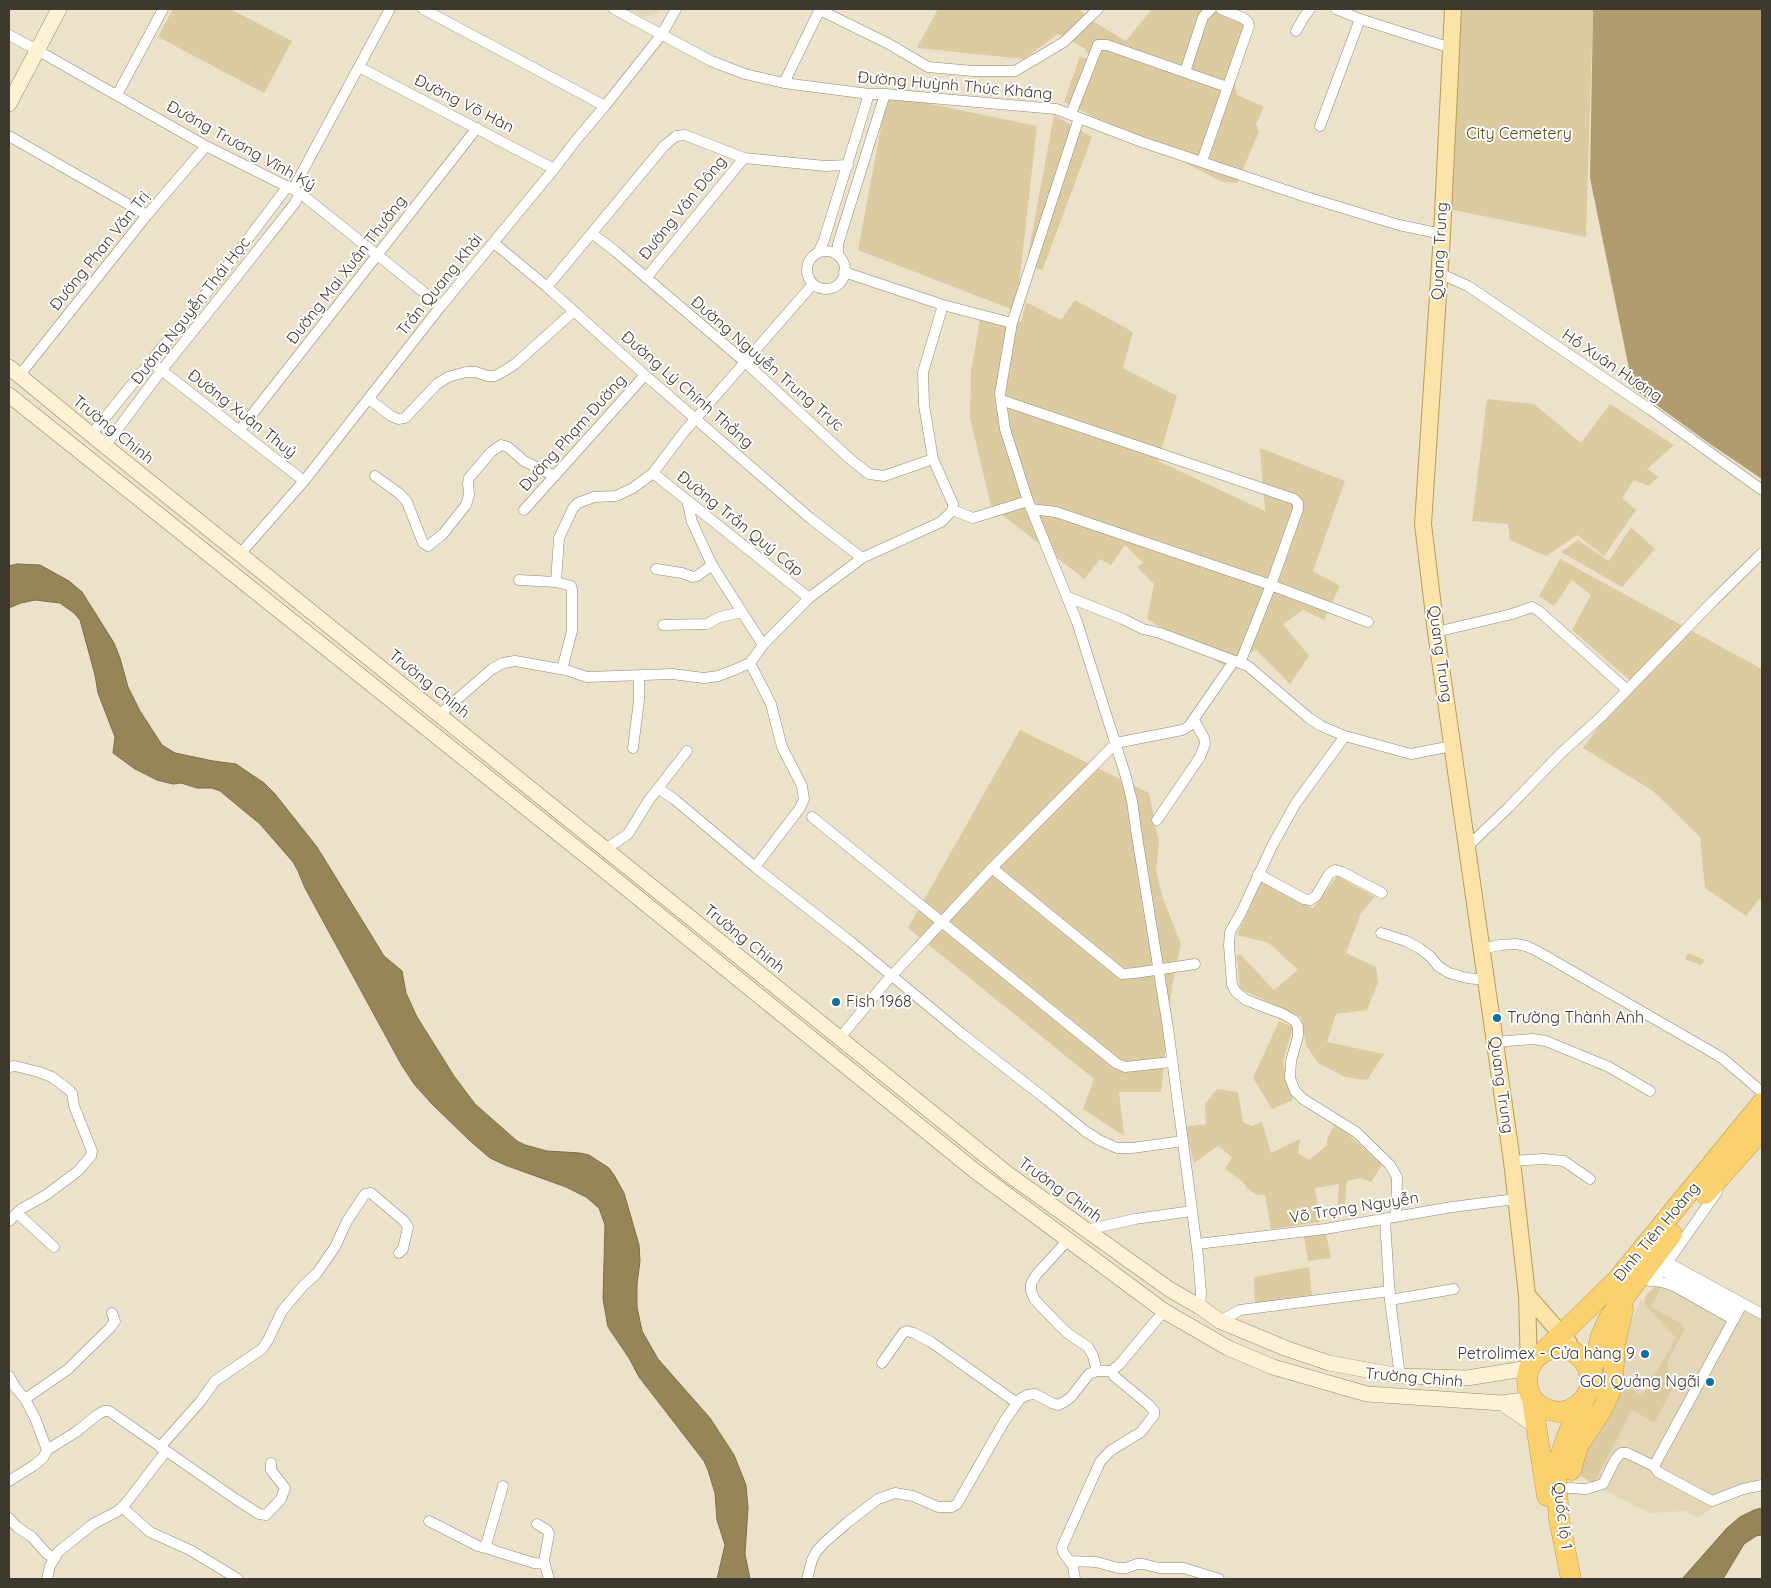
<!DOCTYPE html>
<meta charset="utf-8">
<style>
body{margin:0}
#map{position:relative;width:1771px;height:1588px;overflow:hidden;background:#ece2ca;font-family:Quicksand,sans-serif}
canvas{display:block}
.frame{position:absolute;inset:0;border:10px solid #3d392f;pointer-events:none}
</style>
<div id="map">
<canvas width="1771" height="1588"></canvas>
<div class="frame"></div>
</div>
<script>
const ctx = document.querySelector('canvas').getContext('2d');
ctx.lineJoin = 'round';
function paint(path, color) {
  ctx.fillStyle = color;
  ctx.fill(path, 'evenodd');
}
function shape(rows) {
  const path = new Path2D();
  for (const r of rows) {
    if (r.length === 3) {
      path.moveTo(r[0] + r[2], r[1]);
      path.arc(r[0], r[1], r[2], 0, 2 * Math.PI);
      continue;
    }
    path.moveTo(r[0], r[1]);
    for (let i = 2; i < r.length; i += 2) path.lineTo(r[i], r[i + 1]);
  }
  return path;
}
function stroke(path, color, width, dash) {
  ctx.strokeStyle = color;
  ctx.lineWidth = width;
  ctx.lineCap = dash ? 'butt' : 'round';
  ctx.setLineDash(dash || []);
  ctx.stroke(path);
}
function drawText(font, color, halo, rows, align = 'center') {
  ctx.font = font + ' Quicksand,sans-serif';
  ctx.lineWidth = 4;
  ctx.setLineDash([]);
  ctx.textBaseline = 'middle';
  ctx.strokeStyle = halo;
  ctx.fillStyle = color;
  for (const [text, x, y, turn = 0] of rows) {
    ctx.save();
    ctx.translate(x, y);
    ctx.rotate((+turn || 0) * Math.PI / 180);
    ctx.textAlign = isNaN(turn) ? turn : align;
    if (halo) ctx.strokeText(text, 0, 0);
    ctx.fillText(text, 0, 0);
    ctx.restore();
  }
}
paint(shape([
 [628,9,660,9,657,14,643,17],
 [1673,1262,1762,1311,1762,1488,1742,1492,1716,1505,1698,1518,1685,1511,1650,1513,1606,1491,1594,1483,1637,1400,1645,1404,1685,1328,1681,1323,1651,1307,1661,1287,1657,1285],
 [1641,1300,1676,1338,1642,1396,1621,1378,1625,1333]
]), '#e4d7b8');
paint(shape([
 [173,9,230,9,292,41,264,93,158,37],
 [938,9,1079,9,1094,22,1126,41,1152,9,1211,9,1247,25,1234,71,1235,86,1237,95,1264,107,1256,124,1259,132,1237,183,1223,182,1064,102,1080,56,1087,59,1089,55,1084,48,1058,34,1024,59,917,48],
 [1457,9,1593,9,1586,237,1444,208],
 [887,95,1037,126,1016,311,858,250],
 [1054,115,1092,137,1042,271,1027,261],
 [1075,300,1133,332,1123,368,1177,396,1158,461,1265,511,1260,448,1345,481,1313,571,1340,586,1324,620,1303,610,1283,624,1309,656,1290,684,1256,650,1223,665,1147,619,1154,584,1137,567,1143,563,1125,545,1111,565,1100,559,1084,579,991,506,970,418,971,371,980,320,999,315,1021,322,1026,302,1061,320],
 [1487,399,1534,404,1581,443,1610,404,1674,445,1647,469,1659,477,1648,486,1634,480,1622,498,1636,510,1604,556,1577,535,1546,556,1510,540,1508,524,1472,521],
 [1631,527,1655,549,1622,587,1561,552,1578,540,1609,561],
 [1560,559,1762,669,1762,896,1746,916,1705,888,1700,837,1653,791,1583,748,1631,681,1572,630,1591,595,1572,580,1554,606,1539,596],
 [1020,730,1149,793,1159,843,1156,870,1162,896,1181,944,1172,986,1161,1092,1119,1092,1124,1136,1083,1109,1094,1079,908,928],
 [1337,876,1375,897,1361,913,1346,953,1376,967,1378,983,1367,1010,1336,1014,1327,1042,1384,1054,1367,1080,1345,1077,1318,1063,1306,1045,1301,1017,1240,989,1237,956,1240,954,1274,990,1298,970,1269,943,1237,935,1262,880,1313,908],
 [1688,953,1705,960,1701,965,1685,959],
 [1279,1021,1293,1027,1283,1061,1293,1100,1272,1109,1253,1078],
 [1217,1089,1238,1092,1243,1122,1252,1126,1262,1122,1271,1153,1300,1139,1298,1153,1309,1160,1327,1145,1327,1139,1336,1123,1382,1165,1371,1182,1361,1178,1347,1181,1344,1212,1337,1212,1339,1184,1315,1188,1320,1222,1271,1229,1265,1195,1255,1194,1248,1189,1242,1181,1225,1169,1232,1157,1218,1146,1194,1163,1185,1127,1206,1124,1205,1104],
 [1326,1234,1331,1258,1308,1261,1304,1237],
 [1309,1267,1312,1297,1255,1305,1254,1277],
 [1657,1285,1661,1287,1651,1307,1681,1323,1685,1328,1667,1363,1668,1376,1673,1388,1654,1423,1632,1410,1594,1483,1591,1482,1581,1476,1579,1464,1605,1417,1627,1384,1642,1396,1676,1338,1644,1304,1645,1296]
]), '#dccaa1');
paint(shape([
 [1593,9,1762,9,1762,479,1710,444,1633,388,1590,178]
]), '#b09c6f');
const water = shape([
 [17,564,40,565,69,581,82,592,114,643,120,658,128,687,140,711,162,745,175,753,213,761,236,764,264,783,275,794,317,847,384,956,402,971,406,993,417,1017,454,1076,475,1104,517,1141,525,1145,547,1151,580,1153,589,1155,609,1168,614,1175,624,1193,639,1245,640,1261,637,1284,637,1307,642,1331,658,1359,710,1418,734,1455,746,1485,748,1508,745,1554,750,1579,717,1579,725,1545,717,1520,715,1493,708,1470,704,1461,639,1377,629,1358,608,1327,603,1299,605,1225,599,1208,586,1197,566,1187,505,1165,490,1158,469,1140,431,1103,414,1084,401,1064,305,888,298,871,293,862,260,824,220,791,212,788,197,788,181,783,173,784,157,780,135,769,113,753,115,737,98,693,95,675,80,620,74,613,60,603,35,600,21,603,9,608,9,566,17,564],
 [1762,1508,1762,1535,1756,1536,1744,1544,1723,1579,1682,1579,1727,1528,1740,1517,1754,1510,1762,1508]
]);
paint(water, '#978457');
stroke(water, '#7c6e4b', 1);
const street = shape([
 [423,9,605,106],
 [614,9,711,61,745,74,784,83,869,94,885,94,1056,109,1142,142,1303,196,1399,225,1442,234],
 [1336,9,1360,19,1451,48],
 [820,10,889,44,928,67,973,71,1015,71,1064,42,1098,9],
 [1296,31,1304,17,1310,9],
 [9,35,37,50,206,146,300,193,441,306],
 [359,67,554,169],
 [1185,72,1203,17,1211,9],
 [784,83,820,9],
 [117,95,163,9],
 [1071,114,1098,45,1107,45,1227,87],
 [1079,118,1012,323,1000,394,1005,429,1028,501,1077,622,1126,777,1132,801,1136,830,1168,1028,1198,1256,1201,1293,1200,1307],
 [1320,126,1360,19],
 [9,136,147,215],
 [1202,161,1249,26,1248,22,1243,18,1221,9],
 [293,189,390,9],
 [593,234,615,251,745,362,850,459,869,474,884,476,933,459],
 [494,243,547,287,645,375,810,518,862,558],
 [826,270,19],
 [818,253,824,240,869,94],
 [838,256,838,244,885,94],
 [844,272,943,305,1012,323],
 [1439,273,1468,286,1651,410,1762,490],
 [646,278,744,158],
 [547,287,664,146,676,136,685,135,744,158,825,166,848,165],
 [943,305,923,372,924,405,933,459,953,504,953,510],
 [156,366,304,481],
 [19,376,147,215,206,146],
 [369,399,391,416,398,419,405,418,437,384,448,377,466,372,476,372,487,376,495,376,504,371,515,364,574,311],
 [1001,400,1294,499,1298,503,1298,509,1271,585,1240,663],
 [239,431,477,128],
 [91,435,216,281,288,186],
 [105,446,161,371,230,285,295,203,300,193],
 [653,473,809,598],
 [375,476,400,494,407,502,423,543,428,546,443,534,466,505,469,495,468,483,469,478,491,452,501,445,508,447,524,461,555,476],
 [687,500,692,522,712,565,763,645],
 [1031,509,1056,512,1271,585,1368,622],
 [524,510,645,375],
 [953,510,973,518,1028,501],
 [240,554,304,481,441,306,554,169,577,139,605,106,662,34,676,9],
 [656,569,682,573,693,577,697,576,712,565],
 [519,580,556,582,571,586,572,590,572,631,562,669],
 [556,582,559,538,573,508,578,503,594,497,616,496,633,488,653,473,684,432,813,284],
 [1068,597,1123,619,1143,629,1160,633,1248,666,1309,718,1321,726,1345,736,1411,754,1452,746],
 [663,625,707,624,720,617,742,612],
 [1436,632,1512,614,1532,607,1539,611,1626,689],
 [750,663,771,704,782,747,802,786,804,799,800,808,755,867],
 [439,715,492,669,503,663,515,661,566,670,587,677,672,674,704,678,718,676,734,670,750,663,763,645,809,598,862,558,941,522,953,510],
 [1345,736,1296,803,1272,846,1242,911,1230,932,1229,945,1232,985,1236,992,1246,1000,1283,1014,1295,1021,1298,1027,1298,1036,1291,1061,1290,1078,1295,1091,1303,1099,1356,1132,1390,1165,1397,1177,1396,1217],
 [633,748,639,700,639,676],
 [659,789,674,799,755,867,851,942,961,1033,1047,1100,1085,1131,1099,1140,1117,1148,1132,1148,1183,1141],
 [812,817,1116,1063,1125,1067,1171,1062],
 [1157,820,1200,757,1205,744,1204,738,1194,720],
 [1467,847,1509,807,1561,753,1601,717,1714,600,1762,553],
 [606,849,628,834,649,800,687,751],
 [992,868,1122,974,1135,973,1195,964],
 [1258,874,1304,899,1310,900,1316,896,1329,874,1335,870,1342,872,1382,893],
 [1381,933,1406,941,1419,948,1431,957,1438,966,1449,973,1467,978,1486,980],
 [1482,949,1500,945,1516,944,1526,946,1537,951,1705,1048,1722,1058,1762,1092],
 [839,1039,885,983,992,868,1116,743,1182,730,1189,726,1234,661],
 [1495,1042,1533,1039,1546,1041,1609,1067,1650,1091],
 [9,1067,15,1066,39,1072,52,1077,69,1090,72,1093,74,1106,92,1151,91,1156,78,1171,46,1195,21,1209,9,1221],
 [1512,1161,1543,1159,1564,1161,1590,1179],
 [17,1213,54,1247],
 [1385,1220,1390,1300,1400,1376],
 [1086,1230,1135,1219,1192,1211],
 [1068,1240,1036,1275,1031,1284,1031,1291,1035,1300,1060,1326,1070,1335,1088,1347,1093,1356,1097,1371],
 [1197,1244,1325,1229,1452,1207,1516,1199],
 [1667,1262,1762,1314],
 [1662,1270,1738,1311],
 [1650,1281,1662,1282,1674,1286,1734,1320],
 [1652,1281,1662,1270,1717,1192],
 [1390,1300,1454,1289],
 [1220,1321,1240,1310,1390,1291],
 [882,1363,903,1333,907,1331,914,1333,931,1342,1017,1403],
 [9,1376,15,1387,25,1399,35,1418,47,1450,43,1458,33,1466,9,1481],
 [25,1399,67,1370,110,1328,115,1321,112,1313],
 [160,1447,200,1402,215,1381,262,1349,268,1340,282,1311,303,1286,317,1273,335,1247,347,1221,365,1194,371,1193,404,1221,408,1227,403,1249,399,1253],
 [47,1450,76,1432,97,1415,104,1411,109,1411,234,1498,259,1514,266,1515,281,1499,285,1488,271,1470,271,1463],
 [1654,1466,1742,1304],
 [503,1486,486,1545,487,1547,495,1551,534,1563,544,1564],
 [1569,1488,1586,1489,1603,1484,1615,1460,1621,1453,1627,1453,1654,1466,1658,1472,1712,1501,1743,1489,1762,1485],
 [122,1507,150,1532,190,1550,238,1579],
 [9,1518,17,1527,32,1537,47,1554,55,1558],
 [429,1521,478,1546,489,1549],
 [537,1524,547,1530,549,1534,544,1561,549,1579],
 [1070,1561,1096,1562,1118,1568,1126,1568,1137,1564,1143,1564,1159,1568,1184,1568,1219,1579],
 [47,1579,50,1566,58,1552,93,1524,118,1511,127,1502,166,1451],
 [807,1579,812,1560,816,1552,824,1543,848,1522,878,1499,895,1493,913,1496,938,1507,952,1507,957,1504,1005,1420,1020,1399,1027,1395,1035,1394,1052,1403,1058,1405,1064,1402,1071,1397,1089,1374,1097,1371,1111,1371,1119,1365,1164,1311],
 [1075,1579,1073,1566,1063,1552,1062,1547,1100,1462,1110,1451,1141,1432,1154,1415,1154,1411,1149,1405,1114,1376,1111,1371]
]);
const secondary = shape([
 [9,104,59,9],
 [9,367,105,446,246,559,1008,1174,1169,1289,1200,1307,1220,1321,1285,1348,1329,1363,1400,1376,1467,1378,1529,1368],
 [9,395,600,867,975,1171,1164,1311,1228,1348,1273,1367,1367,1394,1502,1403,1532,1399],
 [1502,1403,1537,1427]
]);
const primary = shape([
 [1453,9,1442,234,1423,524,1436,632,1512,1161,1527,1295,1529,1368],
 [1527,1295,1569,1343]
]);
const highway = shape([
 [1705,1194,1762,1130],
 [1543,1352,1617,1280,1762,1103],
 [1590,1378,1601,1336,1609,1318,1672,1234],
 [1532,1399,1547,1496],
 [1571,1470,1578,1446,1603,1408,1610,1392,1613,1378,1615,1345,1623,1309],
 [1571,1579,1559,1519,1556,1475,1560,1457,1565,1442,1571,1427,1585,1398,1590,1388,1590,1378,1588,1368,1582,1359,1574,1352,1564,1349,1553,1349,1543,1352,1535,1359,1529,1368,1527,1378,1528,1389,1532,1399,1540,1406,1549,1410,1559,1412,1569,1410,1578,1405,1585,1398]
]);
stroke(street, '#928873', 11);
stroke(secondary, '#928873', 16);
stroke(primary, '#b89c58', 18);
stroke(highway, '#b89c58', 21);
stroke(street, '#fff', 10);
stroke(secondary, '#fef1d4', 15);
stroke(primary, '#fce3a8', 16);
stroke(highway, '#fad16e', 20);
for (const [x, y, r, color] of [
 [836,1002,5,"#0f6f9d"],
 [1497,1018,5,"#0f6f9d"],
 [1645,1354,5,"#0f6f9d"],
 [1710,1382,5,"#0f6f9d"]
]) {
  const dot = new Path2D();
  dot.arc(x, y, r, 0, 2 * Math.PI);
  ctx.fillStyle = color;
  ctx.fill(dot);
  stroke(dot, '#fff', 2);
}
drawText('16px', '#3d392f', '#fff', [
 ["Đường Huỳnh Thúc Kháng",955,86,5],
 ["Đường Võ Hàn",464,104,27],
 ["Đường Trương Vĩnh Ký",241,146,29],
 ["Đường Vân Đông",683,208,-51],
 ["Đường Phan Văn Trị",100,251,-51],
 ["Quang Trung",1440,251,-87],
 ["Đường Mai Xuân Thưởng",347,270,-52],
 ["Trần Quang Khải",440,285,-51],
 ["Đường Nguyễn Thái Học",191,311,-52],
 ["Đường Nguyễn Trung Trực",767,364,41],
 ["Hồ Xuân Hương",1612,366,34],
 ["Đường Lý Chính Thắng",687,390,41],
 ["Đường Xuân Thuỷ",242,414,38],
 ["Trường Chinh",113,430,39],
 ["Đường Phạm Đường",573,433,-48],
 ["Đường Trần Quý Cáp",740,524,39],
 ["Quang Trung",1440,654,82],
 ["Trường Chinh",429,684,39],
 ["Trường Chinh",744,939,39],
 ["Quang Trung",1501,1085,82],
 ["Trường Chinh",1060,1190,36],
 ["Võ Trọng Nguyễn",1354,1208,-9],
 ["Đinh Tiên Hoàng",1657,1232,-50],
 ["Trường Chinh",1414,1378,5],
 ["Quốc lộ 1",1562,1516,83]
]);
drawText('16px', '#5e4911', '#fff', [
 ["City Cemetery",1519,134]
]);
drawText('16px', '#3d392f', '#fff', [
 ["Fish 1968",846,1002],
 ["Trường Thành Anh",1507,1018],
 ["Petrolimex - Cửa hàng 9",1635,1354,"right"],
 ["GO! Quảng Ngãi",1700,1382,"right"]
], 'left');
</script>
